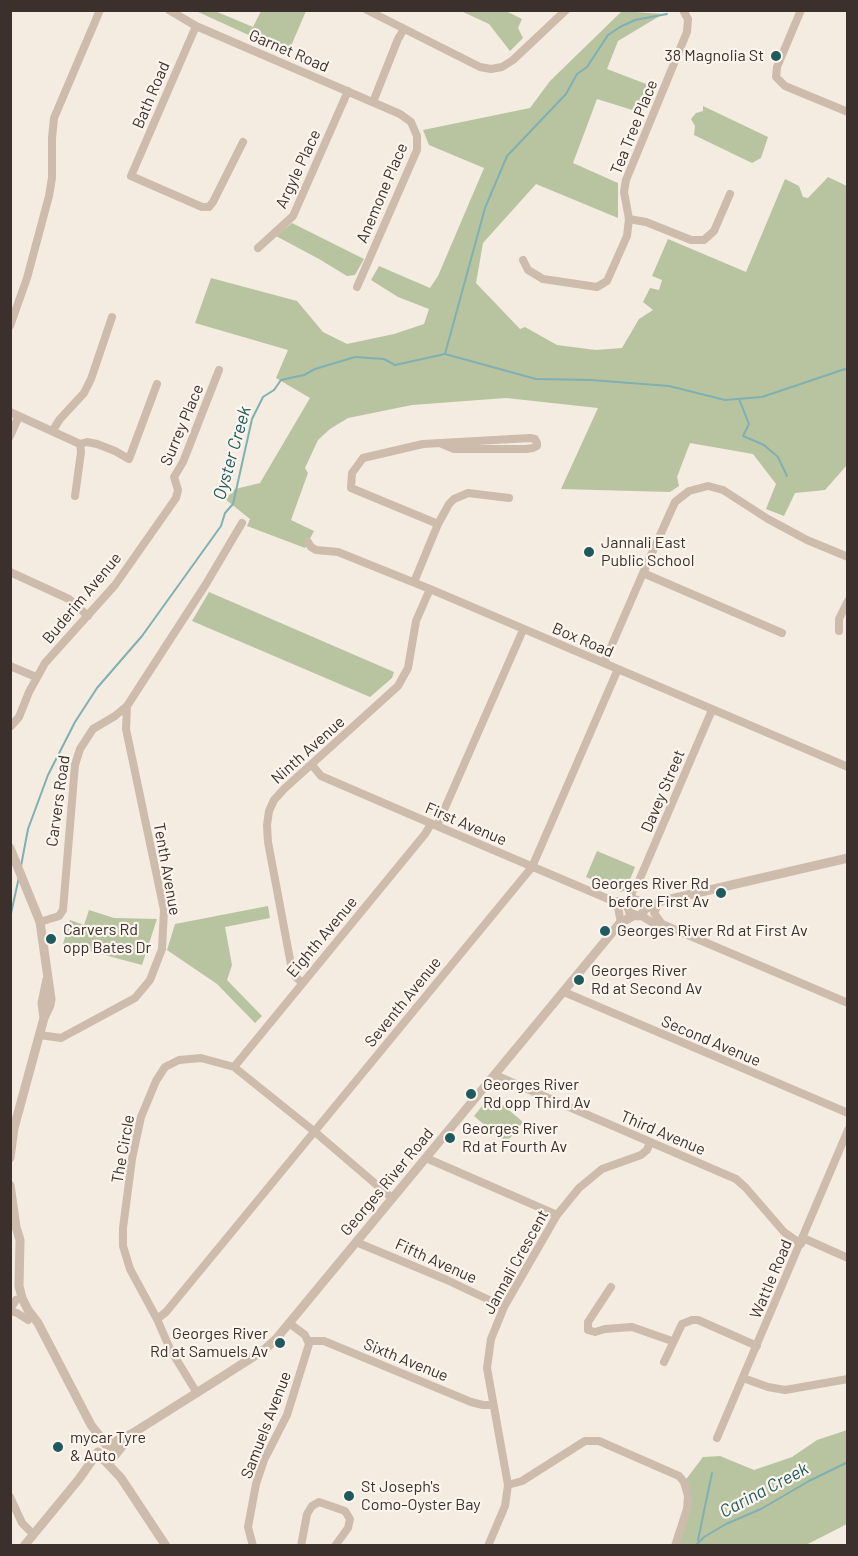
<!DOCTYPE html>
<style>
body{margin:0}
#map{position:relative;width:858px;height:1556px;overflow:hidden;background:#f4ebe1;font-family:Barlow,sans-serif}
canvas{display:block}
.frame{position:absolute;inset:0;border:12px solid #3b302b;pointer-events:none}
</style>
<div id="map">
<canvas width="858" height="1556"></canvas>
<div class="frame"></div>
</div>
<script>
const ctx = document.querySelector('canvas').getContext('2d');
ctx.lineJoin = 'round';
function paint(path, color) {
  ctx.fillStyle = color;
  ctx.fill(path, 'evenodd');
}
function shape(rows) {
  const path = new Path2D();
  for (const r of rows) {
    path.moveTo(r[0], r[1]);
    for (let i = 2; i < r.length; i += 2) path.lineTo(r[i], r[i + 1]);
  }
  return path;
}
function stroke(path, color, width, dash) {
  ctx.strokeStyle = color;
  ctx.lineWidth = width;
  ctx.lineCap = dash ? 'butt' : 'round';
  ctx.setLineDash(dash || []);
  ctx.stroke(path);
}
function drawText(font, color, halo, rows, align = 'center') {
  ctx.font = font + ' Barlow,sans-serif';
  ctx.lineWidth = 4.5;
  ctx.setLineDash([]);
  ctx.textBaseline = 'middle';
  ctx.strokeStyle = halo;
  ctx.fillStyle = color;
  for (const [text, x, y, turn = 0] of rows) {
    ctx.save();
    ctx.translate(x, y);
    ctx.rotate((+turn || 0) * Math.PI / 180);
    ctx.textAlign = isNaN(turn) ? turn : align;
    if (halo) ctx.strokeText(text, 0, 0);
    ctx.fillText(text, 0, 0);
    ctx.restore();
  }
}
paint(shape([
 [196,11,215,11,253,27,261,11,306,11,288,53],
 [461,11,506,11,522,19,518,28,523,38,510,51,489,24],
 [622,11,663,14,618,41,607,69,654,87,642,113,597,99,573,163,618,183,618,218,536,184,483,243,476,283,520,329,525,327,557,345,596,350,622,348,639,319,653,310,643,302,650,288,659,290,662,280,652,276,668,239,746,272,785,179,799,186,803,197,808,198,828,177,847,186,847,465,825,490,795,493,784,516,766,509,776,484,753,454,690,443,677,477,679,486,670,492,561,489,598,408,506,398,412,405,348,418,330,429,318,440,305,468,308,473,291,520,314,531,305,548,247,526,250,519,225,499,235,489,260,483,310,398,276,378,288,350,195,323,211,278,297,301,323,332,347,344,394,334,424,324,429,309,398,297,371,280,379,266,430,288,438,276,484,168,429,145,423,130,530,108,550,81],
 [703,106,768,137,761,158,752,163,694,135,695,126,691,119,696,113,703,111],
 [292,223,364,259,355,275,347,276,319,259,276,236],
 [209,592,394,672,392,678,370,697,192,621],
 [597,851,635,867,626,890,621,892,586,877],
 [268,906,270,918,225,927,232,965,227,980,262,1016,255,1023,217,984,167,950,175,924],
 [89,910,114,918,157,919,142,965,63,944,70,920,84,925],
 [491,1095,523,1122,506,1143,474,1116],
 [847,1430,847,1524,806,1545,675,1546,687,1509,684,1482,703,1457,720,1456,754,1470,792,1457,817,1440]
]), '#b8c4a0');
stroke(shape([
 [445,354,485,208,507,156,566,94,577,74,587,67,608,35,620,27,635,20,667,14],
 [739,399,749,424,743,436,764,445,778,457,787,476],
 [21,866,28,829,48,775,75,722,97,688,142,636,221,526,225,513,233,504,252,419,263,397,274,390,281,380,304,375,315,369,355,357,384,359,395,365,445,354,536,379,591,380,669,386,725,400,762,397,848,368],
 [10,918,19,877],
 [698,1540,712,1473],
 [695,1546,704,1537,726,1524,761,1509,809,1481,848,1462]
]), '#7fb0b2', 2);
stroke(shape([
 [169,10,196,26,400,114,411,122,417,136,417,150,357,287],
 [367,10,480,67,491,69,502,67,513,60,566,10],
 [801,10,777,67,776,77,785,86,848,112],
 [196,26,131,176,202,207,209,207,213,202,243,142],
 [373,102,398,39,404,29],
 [629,219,646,222,691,240,704,240,714,231,730,194],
 [258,248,293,216,348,91],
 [523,260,528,270,543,279,597,287,607,281,627,236,629,219,624,192,626,180,687,32,688,19,683,10],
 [10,326,27,278,49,196,52,178,52,138,54,118,100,10],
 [10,412,80,444,87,442,97,444,115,451,129,459,157,384],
 [53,430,60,419,84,393,91,379,112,317],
 [10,436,19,416],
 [75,496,81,452,80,444],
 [438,524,351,488,352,473,363,458,423,444,530,438,535,439,537,443,537,446,533,448,526,449,454,449,442,444],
 [308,542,311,547,316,550,338,552,430,589,848,767],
 [10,572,69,599,88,616],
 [643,573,675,502,689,491,708,486,723,490,768,519,807,540,848,557],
 [414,582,438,524,449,504,454,499,468,493,509,498],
 [839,631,839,619,848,601],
 [604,663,643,573,782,633],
 [10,666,36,677],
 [11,726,19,717,29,692,45,663,115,585,176,498,178,490,174,477,183,462,219,370],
 [312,765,321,776,437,826,613,901,631,902],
 [437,826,523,630],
 [631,901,632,892,638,883,712,710],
 [659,903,654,913,662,924],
 [618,907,620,918],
 [640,915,655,924,662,924,848,1003],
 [40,922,59,916,63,910,75,765,80,749,93,729,115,716,127,706,206,584,242,523],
 [302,983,295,976,292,970,268,842,267,825,269,811,274,800,284,789,398,686,408,668,416,621,430,589],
 [564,992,848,1113],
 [40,1035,61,1038,135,998,150,980,162,949,164,910,126,729,127,706],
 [234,1067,425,834,431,824],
 [495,1075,736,1179,746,1188,784,1232,801,1244],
 [426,1158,557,1215],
 [803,1238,848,1258],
 [356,1242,447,1280,504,1307],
 [611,1287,588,1322,588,1330,595,1332,605,1329,632,1327,672,1341],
 [10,1309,16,1300],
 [10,1311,17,1313,28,1320],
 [157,1319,166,1312,532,867,618,669],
 [308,1341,324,1341,471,1402,483,1405,493,1405],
 [664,1362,682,1324,692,1320,698,1320,757,1346],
 [743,1378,768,1387,785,1390,848,1379],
 [197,1393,170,1349,157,1319,130,1269,123,1246,123,1228,132,1159,141,1117,156,1081,165,1067,179,1060,201,1058,234,1067,315,1132,392,1198],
 [717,1438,848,1130],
 [508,1485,522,1481,585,1441,599,1441,679,1476,684,1482,688,1496,687,1509,675,1546],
 [10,1497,22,1523,33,1534],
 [253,1546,248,1527,256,1484,264,1460,287,1415,309,1344,305,1335,289,1323],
 [301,1546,307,1514,312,1506,319,1502,345,1511,350,1519,348,1528,335,1546],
 [488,1546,505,1506,508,1485,487,1368,491,1339,504,1307,557,1215,579,1188,602,1169,641,1155,647,1150,650,1142]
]), '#cdbbac', 8);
stroke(shape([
 [10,848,40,922,51,999,50,1005,44,1018,14,1128,10,1158],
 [645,909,643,903,636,900,631,902,628,907,630,913,638,916,642,914,645,909,662,901,848,858],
 [44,1018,42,1003,47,979],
 [10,1185,16,1227,20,1240,19,1286,22,1298,28,1310,38,1323,91,1425,106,1444],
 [105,1444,113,1447,115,1455],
 [109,1444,133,1433,217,1380,264,1350,276,1339,620,923,633,916],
 [101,1459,107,1461,112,1459,131,1435],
 [105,1461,121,1478,166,1546],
 [24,1546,79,1479,98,1452]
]), '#cdbbac', 9);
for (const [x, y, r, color] of [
 [776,56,6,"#1f5a5e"],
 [589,552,6,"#1f5a5e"],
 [721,893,6,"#1f5a5e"],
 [605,931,6,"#1f5a5e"],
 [51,939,6,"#1f5a5e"],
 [579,980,6,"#1f5a5e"],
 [471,1094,6,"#1f5a5e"],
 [450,1138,6,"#1f5a5e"],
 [280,1343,6,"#1f5a5e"],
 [58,1447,6,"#1f5a5e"],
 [349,1496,6,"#1f5a5e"]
]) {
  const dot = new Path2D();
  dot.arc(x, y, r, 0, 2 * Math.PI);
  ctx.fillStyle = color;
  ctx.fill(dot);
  stroke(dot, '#fbf5ee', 2);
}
drawText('16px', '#3b302b', '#fbf5ee', [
 ["Garnet Road",289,51,23],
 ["Bath Road",151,95,-67],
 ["Tea Tree Place",634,127,-68],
 ["Argyle Place",298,169,-65],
 ["Anemone Place",382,193,-67],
 ["Surrey Place",182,425,-67],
 ["Buderim Avenue",82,598,-50],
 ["Box Road",583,640,23],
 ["Ninth Avenue",308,750,-42],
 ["Davey Street",663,791,-67],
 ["Carvers Road",58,801,-82],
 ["First Avenue",466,824,23],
 ["Tenth Avenue",167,869,80],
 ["Eighth Avenue",322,937,-50],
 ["Seventh Avenue",403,1002,-51],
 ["Second Avenue",711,1041,23],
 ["Third Avenue",663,1133,23],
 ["The Circle",123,1149,-80],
 ["Georges River Road",387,1182,-50],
 ["Fifth Avenue",436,1261,24],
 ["Jannali Crescent",516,1262,-61],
 ["Wattle Road",771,1279,-67],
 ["Sixth Avenue",406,1360,22],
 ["Samuels Avenue",266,1425,-69]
]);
drawText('16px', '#3b302b', '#fbf5ee', [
 ["38 Magnolia St",764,56,"right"],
 ["Jannali East",601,543],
 ["Public School",601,561],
 ["Georges River Rd",709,884,"right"],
 ["before First Av",709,902,"right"],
 ["Carvers Rd",63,930],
 ["opp Bates Dr",63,948],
 ["Georges River Rd at First Av",617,931],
 ["Georges River",591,971],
 ["Rd at Second Av",591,989],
 ["Georges River",483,1085],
 ["Rd opp Third Av",483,1103],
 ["Georges River",462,1129],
 ["Rd at Fourth Av",462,1147],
 ["Georges River",268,1334,"right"],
 ["Rd at Samuels Av",268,1352,"right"],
 ["mycar Tyre",70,1438],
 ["& Auto",70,1456],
 ["St Joseph's",361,1487],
 ["Como-Oyster Bay",361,1505]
], 'left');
drawText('italic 18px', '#1f5a5e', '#fbf5ee', [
 ["Oyster Creek",232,453,-74],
 ["Carina Creek",764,1490,-28]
]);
</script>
